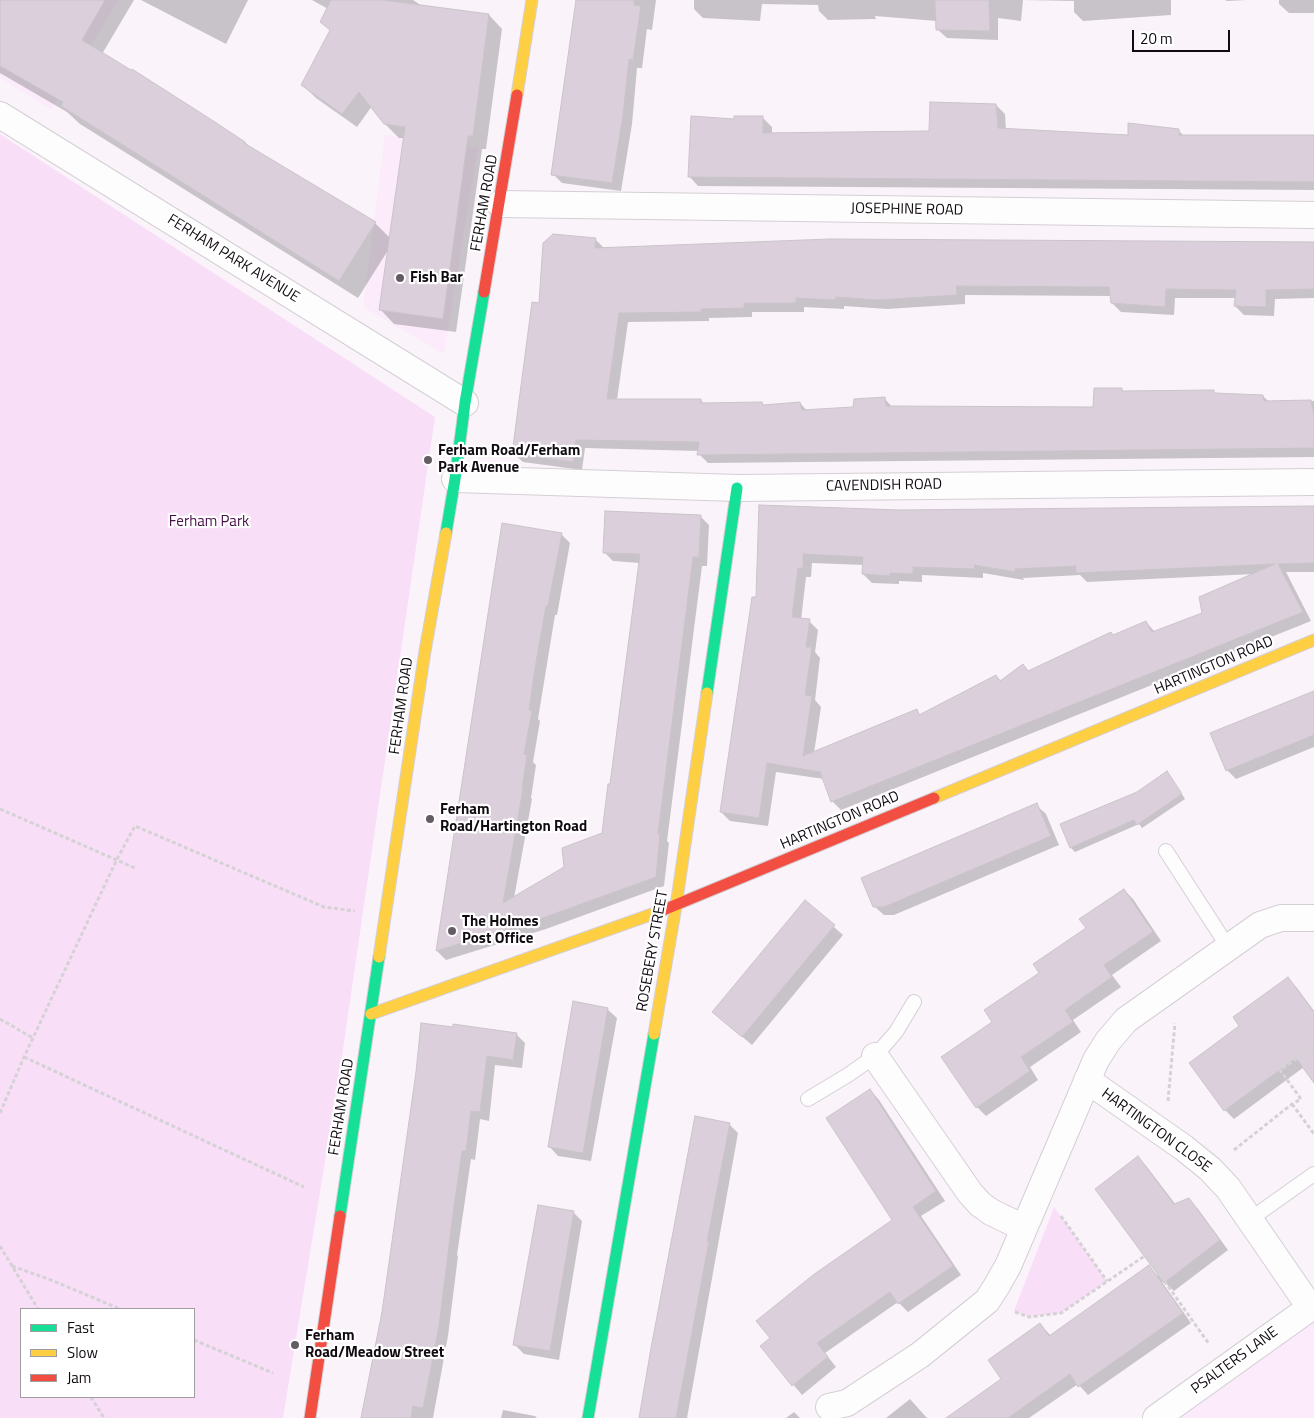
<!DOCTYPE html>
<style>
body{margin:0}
#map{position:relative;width:1314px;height:1418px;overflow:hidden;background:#faf4fa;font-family:"Titillium Web",sans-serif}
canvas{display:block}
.legend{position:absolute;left:20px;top:1308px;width:175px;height:90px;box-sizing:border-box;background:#fff;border:1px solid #a09da0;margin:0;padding:6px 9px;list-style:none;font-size:15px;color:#110b11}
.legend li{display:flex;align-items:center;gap:10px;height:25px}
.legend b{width:25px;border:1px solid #a09da0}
.scale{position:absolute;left:1132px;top:30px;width:98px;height:22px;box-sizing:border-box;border:2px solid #110b11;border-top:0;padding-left:6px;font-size:15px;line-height:18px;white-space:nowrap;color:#110b11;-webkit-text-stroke:4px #fff;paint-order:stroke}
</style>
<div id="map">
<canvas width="1314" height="1418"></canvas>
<ul class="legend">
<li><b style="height:6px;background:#16e098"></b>Fast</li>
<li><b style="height:6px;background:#ffcf43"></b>Slow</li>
<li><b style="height:6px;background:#f24e42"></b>Jam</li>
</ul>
<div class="scale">20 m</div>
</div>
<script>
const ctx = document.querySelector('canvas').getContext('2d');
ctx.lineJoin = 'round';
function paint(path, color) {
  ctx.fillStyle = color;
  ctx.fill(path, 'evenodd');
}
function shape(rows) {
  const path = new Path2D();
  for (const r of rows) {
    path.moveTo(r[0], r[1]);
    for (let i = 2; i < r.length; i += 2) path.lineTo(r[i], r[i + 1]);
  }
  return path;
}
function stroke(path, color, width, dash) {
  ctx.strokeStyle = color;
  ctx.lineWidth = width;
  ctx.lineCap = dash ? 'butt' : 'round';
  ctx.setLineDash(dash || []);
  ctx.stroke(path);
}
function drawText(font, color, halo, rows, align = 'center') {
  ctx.font = font + ' "Titillium Web",sans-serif';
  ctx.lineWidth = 4.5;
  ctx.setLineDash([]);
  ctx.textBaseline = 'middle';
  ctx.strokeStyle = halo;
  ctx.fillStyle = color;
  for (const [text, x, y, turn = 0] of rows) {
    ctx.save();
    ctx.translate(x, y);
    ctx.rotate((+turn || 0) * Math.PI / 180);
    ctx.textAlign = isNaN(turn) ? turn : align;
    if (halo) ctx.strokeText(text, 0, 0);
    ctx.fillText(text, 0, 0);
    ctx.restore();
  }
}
paint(shape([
 [0,0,119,0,51,110,0,78],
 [385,135,478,148,444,354,363,307],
 [1314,1315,1314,1418,1168,1418]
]), '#fbebfb');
paint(shape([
 [0,134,435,417,340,1070,283,1418,0,1418],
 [21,1309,194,1309,194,1397,21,1397],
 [1054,1207,1107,1281,1061,1313,1029,1317,1014,1311]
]), '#f9def8');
paint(shape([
 [0,0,134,0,102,54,131,72,132,70,245,142,250,147,375,223,391,239,405,138,399,138,385,124,372,106,357,127,316,98,302,84,331,31,321,22,328,9,312,0,413,0,422,6,489,15,502,29,486,149,482,149,456,332,394,324,381,310,390,247,358,298,80,124,67,112,0,73],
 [141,0,248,0,226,44],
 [577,0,656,0,652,30,647,29,642,68,637,68,632,124,621,191,562,183,553,174],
 [694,0,1171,0,1171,15,1083,21,1074,12,1074,1,1023,0,1021,21,998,18,998,40,947,38,937,29,937,21,875,16,876,19,828,20,819,11,818,5,762,4,760,21,703,18,694,9],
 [1225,0,1247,0,1227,1],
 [1279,0,1314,0,1314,13,1289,13,1279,4],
 [996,105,1005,114,1006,130,1129,136,1178,130,1184,136,1314,136,1314,190,698,186,689,176,736,120,763,118,772,127,772,134,930,133],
 [595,239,605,249,1314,243,1314,298,1275,299,1274,316,1244,315,1235,306,1236,298,1175,298,1174,315,1121,312,1112,303,1111,296,965,295,965,304,887,309,844,306,844,309,804,307,804,312,752,312,752,317,709,318,709,321,628,322,617,400,701,400,704,404,762,404,765,406,800,403,807,411,855,409,885,399,893,408,1094,409,1121,389,1124,392,1213,392,1216,394,1263,396,1269,402,1314,401,1314,457,708,463,699,454,699,451,585,448,582,470,523,462,513,453,540,305],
 [760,506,899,512,1314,508,1314,572,1286,572,1311,621,841,810,832,801,824,779,776,772,768,826,730,821,721,812,757,599],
 [812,563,864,565,863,574,872,583,899,584,899,581,922,582,922,575,983,578,983,573,1024,580,1023,578,1080,575,1087,582,1254,574,1204,613,1155,632,1146,622,1030,672,1023,666,1002,682,996,676,921,716,917,711,814,753,821,707,815,700,820,658,815,652,818,630,809,621,801,620,806,577,811,577],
 [700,516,709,525,707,566,702,566,667,841,669,843,664,886,546,929,446,960,437,951,503,525,561,534,570,543,557,615,555,615,538,719,540,721,533,762,536,765,531,798,532,799,514,898,565,868,603,834,612,785,640,563,613,561,604,552],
 [1314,692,1314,747,1236,779,1227,770],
 [1171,777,1185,799,1142,828,1139,824,1075,852,1071,848,1137,793],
 [1036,805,1046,814,1059,845,894,915,884,915,874,906],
 [1124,890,1133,899,1161,941,1112,975,1121,987,1073,1020,1081,1032,1030,1067,1038,1080,986,1116,977,1107,994,1022],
 [805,902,843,935,752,1045,713,1012],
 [1288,979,1297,988,1314,1011,1314,1081,1304,1067,1234,1119,1225,1110,1241,1026],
 [607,1009,617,1018,591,1161,558,1156,549,1146],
 [516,1034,525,1043,522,1068,495,1065,489,1121,480,1119,475,1160,471,1159,457,1255,458,1256,448,1336,433,1418,363,1418,383,1312,417,1073],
 [870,1090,879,1100,945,1201,921,1216,961,1275,908,1312,898,1302,825,1353,836,1367,802,1395,762,1347,894,1220],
 [729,1124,738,1133,687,1418,640,1418],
 [1138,1158,1147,1167,1176,1205,1188,1200,1198,1209,1228,1250,1174,1291,1163,1281,1162,1282,1191,1323,1088,1395,1078,1384,1029,1418,948,1418,1002,1379,1040,1324,1051,1336,1149,1267,1158,1276,1159,1275],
 [573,1212,582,1221,559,1360,524,1354,515,1345],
 [910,1399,927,1418,886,1418],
 [503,1410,535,1416,537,1418,501,1418],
 [794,1412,800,1418,786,1418]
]), '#0003');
const building = shape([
 [0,0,105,0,82,40,131,70,132,69,215,122,245,142,244,143,376,222,339,281,61,106,63,102,0,66,0,0],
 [331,0,383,0,489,14,473,136,468,136,443,319,379,310,405,127,384,124,359,92,342,114,301,85,330,30,320,22,331,0],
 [576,0,634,0,634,5,641,6,633,60,629,59,623,115,612,183,551,175,576,0],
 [935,0,989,0,990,31,936,30,935,0],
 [930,102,996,104,998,128,1128,135,1128,123,1179,129,1179,135,1314,135,1314,182,688,177,691,116,734,119,734,116,763,116,763,133,929,131,930,102],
 [553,234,596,238,595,248,830,239,1314,242,1314,289,1266,290,1266,307,1234,306,1236,290,1166,289,1165,307,1111,303,1109,287,956,286,957,295,877,300,836,297,835,300,796,298,796,303,744,303,744,308,701,309,701,312,619,313,607,399,701,399,701,403,762,402,763,405,800,402,802,410,853,407,854,399,885,397,886,406,1093,407,1094,388,1122,388,1122,391,1214,390,1214,393,1263,395,1264,401,1311,400,1314,415,1314,448,697,455,699,442,576,440,573,462,512,454,532,302,539,303,543,243,553,234],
 [759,505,899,510,1314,506,1314,563,1278,564,1303,612,831,802,820,772,767,763,759,818,720,812,752,597,756,597,759,505],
 [803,554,863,557,862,574,890,576,890,573,913,574,913,567,975,569,974,565,1015,572,1015,569,1076,566,1076,573,1275,564,1199,597,1202,613,1152,632,1146,621,1113,635,1111,632,1028,671,1023,664,1000,681,996,675,919,715,917,709,803,756,812,696,805,695,812,647,806,647,810,619,792,617,798,568,803,568,803,554],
 [605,511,701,515,699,557,693,557,658,834,660,833,656,877,537,920,436,951,502,523,562,533,548,606,546,606,535,668,529,710,532,711,524,754,527,755,522,789,523,789,503,903,564,867,562,848,602,833,608,784,610,784,640,554,603,553,605,511],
 [1314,691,1314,735,1226,771,1210,733,1314,691],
 [1167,771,1182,794,1137,825,1134,820,1070,848,1060,824,1137,792,1167,771],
 [1037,803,1051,836,884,907,873,907,861,878,1037,803],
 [1124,889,1153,932,1104,965,1112,977,1065,1010,1073,1022,1021,1057,1030,1071,976,1108,941,1057,992,1022,984,1010,1039,973,1033,964,1086,928,1079,919,1124,889],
 [805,900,835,925,742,1037,712,1012,805,900],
 [1288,977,1314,1012,1314,1083,1296,1058,1224,1111,1189,1063,1239,1026,1233,1017,1288,977],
 [573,1001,608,1008,583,1153,548,1147,573,1001],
 [421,1023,453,1027,453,1024,517,1033,513,1060,487,1056,480,1112,471,1111,466,1151,462,1151,453,1213,439,1326,423,1408,413,1406,411,1418,361,1418,382,1312,416,1072,421,1023],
 [870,1089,936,1191,913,1207,953,1266,898,1304,890,1292,817,1343,828,1357,792,1386,760,1346,770,1338,756,1321,813,1275,892,1220,826,1118,870,1089],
 [695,1116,730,1123,707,1241,709,1241,676,1418,639,1418,651,1348,695,1116],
 [1138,1156,1174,1204,1189,1198,1220,1240,1164,1283,1095,1189,1138,1156],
 [538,1205,574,1211,550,1351,513,1345,538,1205],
 [1149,1265,1183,1313,1078,1387,1070,1374,1008,1418,946,1418,1001,1379,988,1360,1040,1323,1049,1336,1149,1265]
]);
paint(building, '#dbcfdb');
stroke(building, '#cac4ca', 1);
const lane = shape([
 [1166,851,1228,947],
 [808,1099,848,1075,875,1056,896,1032,914,1002],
 [1249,1220,1314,1174]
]);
const street = shape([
 [0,115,465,403],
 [500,204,1314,215],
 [455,479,737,488,1314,482],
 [875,1056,970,1193,980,1204,991,1212,1024,1228],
 [1087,1080,1184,1148,1210,1169,1228,1188,1310,1307],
 [829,1407,847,1403,920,1355,987,1301,996,1287,1008,1266,1096,1060,1108,1041,1126,1020,1260,925,1281,918,1314,918],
 [1156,1418,1314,1305]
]);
const fast = shape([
 [446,533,455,479,465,403,484,292],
 [707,693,737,488],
 [340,1216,379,957],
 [588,1418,654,1034]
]);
const slow = shape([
 [517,95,532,0],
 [934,798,1314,640],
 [379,957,425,651,446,533],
 [371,1014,661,911],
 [654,1034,676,906,707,693]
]);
const jam = shape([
 [484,292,517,95],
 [661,911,934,798],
 [310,1418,340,1216]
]);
stroke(lane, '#d4cfd4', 16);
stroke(street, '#d4cfd4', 28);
stroke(fast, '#d4cfd4', 13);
stroke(slow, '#d4cfd4', 13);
stroke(jam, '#d4cfd4', 13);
stroke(shape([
 [0,809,135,868],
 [0,1019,33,1038],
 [24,1057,304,1187],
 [1168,1101,1175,1023],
 [1292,1104,1314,1134],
 [0,1113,24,1057,117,859,135,826,324,907,355,911],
 [1234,1150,1292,1104,1301,1099,1280,1070,1314,1046],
 [1061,1216,1107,1281],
 [0,1246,38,1309],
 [12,1266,51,1280,120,1309],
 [1015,1312,1029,1317,1061,1313,1146,1255,1209,1344],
 [194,1340,273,1373],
 [91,1397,104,1418]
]), '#d5d2d5', 3, [4, 2.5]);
stroke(lane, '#fefdfe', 14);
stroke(street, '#fefdfe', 26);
stroke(fast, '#16e098', 11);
stroke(slow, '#ffcf43', 11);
stroke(jam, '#f24e42', 11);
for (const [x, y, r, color] of [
 [400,278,5,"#635d63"],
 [428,460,5,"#635d63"],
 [430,819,5,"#635d63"],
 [452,931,5,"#635d63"],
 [295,1345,5,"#635d63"]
]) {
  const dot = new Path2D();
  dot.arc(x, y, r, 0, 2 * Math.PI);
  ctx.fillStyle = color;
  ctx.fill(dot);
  stroke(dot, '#fff', 2);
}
drawText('15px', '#110b11', '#fff', [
 ["FERHAM ROAD",485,203,-80],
 ["JOSEPHINE ROAD",907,210,1],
 ["FERHAM PARK AVENUE",233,259,32],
 ["CAVENDISH ROAD",884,486,-1],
 ["HARTINGTON ROAD",1214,666,-23],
 ["FERHAM ROAD",402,706,-82],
 ["HARTINGTON ROAD",840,821,-23],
 ["ROSEBERY STREET",653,951,-80],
 ["FERHAM ROAD",342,1107,-81],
 ["HARTINGTON CLOSE",1156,1131,36],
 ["PSALTERS LANE",1235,1361,-36]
]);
drawText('bold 15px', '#110b11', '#fff', [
 ["Fish Bar",410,278],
 ["Ferham Road/Ferham",438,451],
 ["Park Avenue",438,468],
 ["Ferham",440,810],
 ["Road/Hartington Road",440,827],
 ["The Holmes",462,922],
 ["Post Office",462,939],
 ["Ferham",305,1336],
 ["Road/Meadow Street",305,1353]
], 'left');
drawText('15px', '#480f49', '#fff', [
 ["Ferham Park",209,522]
]);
</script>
